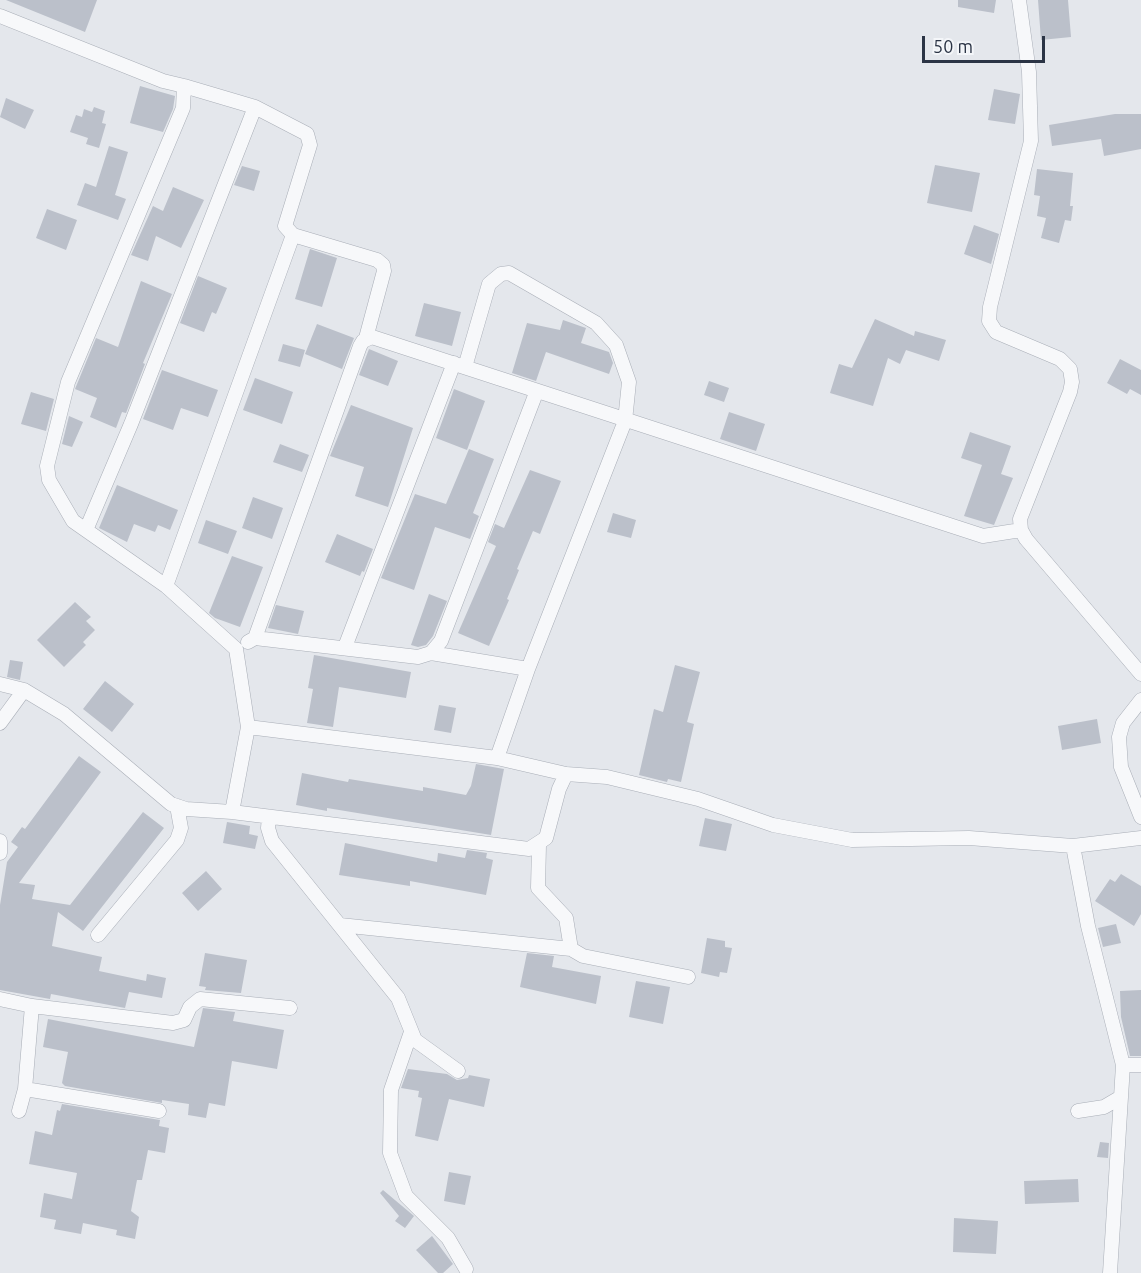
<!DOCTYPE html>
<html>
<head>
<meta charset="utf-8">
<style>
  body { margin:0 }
  #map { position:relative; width:1141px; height:1273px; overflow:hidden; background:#e4e7ec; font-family:Ubuntu,sans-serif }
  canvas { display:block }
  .scale { position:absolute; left:922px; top:36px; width:123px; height:27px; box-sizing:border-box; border:3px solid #2b3445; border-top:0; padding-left:8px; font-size:18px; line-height:21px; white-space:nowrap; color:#2b3445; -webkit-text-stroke:4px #f4f6f9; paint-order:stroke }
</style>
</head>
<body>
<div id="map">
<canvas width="1141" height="1273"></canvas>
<div class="scale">50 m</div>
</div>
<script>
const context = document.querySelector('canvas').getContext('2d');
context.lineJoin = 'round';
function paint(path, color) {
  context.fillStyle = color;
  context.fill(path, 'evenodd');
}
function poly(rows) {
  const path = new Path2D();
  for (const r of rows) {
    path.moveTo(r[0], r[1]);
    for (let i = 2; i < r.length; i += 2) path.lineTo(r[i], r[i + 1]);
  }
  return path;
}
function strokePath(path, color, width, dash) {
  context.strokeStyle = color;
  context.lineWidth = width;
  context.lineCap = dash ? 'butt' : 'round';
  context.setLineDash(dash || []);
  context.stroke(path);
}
paint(poly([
  [6,0,97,0,85,32],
  [958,0,996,0,994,13,958,7],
  [1038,0,1068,0,1071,37,1041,40],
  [140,86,175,96,173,109,163,132,130,123],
  [994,89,1020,94,1015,124,988,120],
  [6,98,34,110,25,129,0,117],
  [94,107,105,111,102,123,106,124,99,148,86,144,88,138,70,132,76,115,82,117,84,109,92,112],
  [1115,114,1141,114,1141,149,1104,156,1101,139,1052,146,1049,125],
  [109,146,128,152,115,195,126,199,118,220,77,205,85,183,96,187],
  [935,165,980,173,972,212,927,203],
  [242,166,260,171,254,191,234,185],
  [1037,169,1073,173,1070,206,1073,206,1071,221,1065,220,1059,243,1041,238,1046,218,1037,216,1040,196,1034,195],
  [173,187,204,200,181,248,156,236,148,261,131,255,153,206,163,211],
  [47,209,77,220,66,250,36,238],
  [974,225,999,234,991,264,964,254],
  [310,249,337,258,322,307,295,299],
  [198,276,227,288,216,314,212,312,204,332,180,323],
  [141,281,172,294,143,363,145,364,126,413,122,412,116,428,90,417,97,398,75,389,96,338,118,347],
  [424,303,461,312,452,346,415,336],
  [875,319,914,336,915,331,946,340,939,361,906,350,900,364,888,358,873,406,830,393,839,364,852,368],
  [563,320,586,328,581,343,609,352,613,363,609,374,546,352,536,381,512,373,527,323,560,330],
  [317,324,354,338,342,369,305,354],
  [283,344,305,350,300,367,278,361],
  [369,349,398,361,388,386,359,375],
  [1120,359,1141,370,1141,395,1130,389,1127,394,1107,383],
  [162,370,218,390,208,417,181,408,173,430,143,419],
  [255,378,293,392,282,424,243,410],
  [709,381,729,388,724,402,704,395],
  [454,389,485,401,467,450,436,438],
  [31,392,54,399,46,431,21,424],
  [351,405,413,428,388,507,355,496,364,467,330,456],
  [729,412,765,424,756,451,720,439],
  [69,416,83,422,72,447,62,444],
  [970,432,1011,446,1001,474,1013,478,994,525,964,516,982,465,961,458],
  [280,444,309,455,302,472,273,462],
  [469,449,494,459,473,513,479,516,470,539,435,527,414,590,381,578,415,494,446,504],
  [530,470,561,481,540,534,533,531,517,569,519,570,507,599,509,600,489,646,458,633,496,546,488,542,495,524,504,528],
  [117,485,178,510,170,530,158,525,155,532,134,524,127,542,99,528],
  [253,497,283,508,272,539,242,528],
  [613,513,636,520,631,538,607,532],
  [206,520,237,531,228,554,198,543],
  [337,534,373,549,364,572,362,571,360,576,325,562],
  [232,556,263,567,240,627,215,618,209,613],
  [429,594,447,601,433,636,426,645,418,647,411,645],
  [75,602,91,617,86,621,95,630,83,642,86,645,64,667,37,640],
  [276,605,304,611,298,634,268,628],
  [314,655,411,672,406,698,339,687,333,727,307,723,313,689,308,688],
  [10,660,23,662,20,680,7,677],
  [675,665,700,672,687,722,694,724,681,782,668,779,667,782,639,775,654,709,663,712],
  [105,681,134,704,112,732,83,709],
  [439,705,456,708,451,733,434,730],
  [1097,719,1101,743,1062,750,1058,726],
  [79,756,101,772,19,883,35,885,32,899,70,905,143,812,164,828,83,931,58,912,52,946,102,957,99,971,146,981,147,974,166,978,162,998,129,992,125,1008,51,994,50,999,0,990,0,905,7,862,18,847,11,842,22,827,25,829],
  [476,764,504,769,491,835,327,808,327,811,296,805,302,773,348,782,349,779,423,791,423,787,466,795,471,786],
  [705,818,732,824,726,851,699,846],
  [227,822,250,826,249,834,258,836,255,849,223,843],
  [345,843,437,862,438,853,465,858,467,850,487,853,486,858,493,860,486,895,410,881,410,886,339,875],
  [206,871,222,889,198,911,182,893],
  [1121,874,1141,886,1141,914,1134,926,1095,901,1110,879,1115,882],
  [1116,924,1121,943,1103,947,1098,928],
  [707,938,725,941,725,947,732,948,727,973,720,972,719,977,701,973],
  [205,953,247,960,241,993,205,990,206,987,199,986],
  [527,953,554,956,552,967,601,976,596,1004,520,987],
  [636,981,670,987,663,1024,629,1017],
  [1141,990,1141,1056,1130,1056,1121,1017,1120,991],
  [203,1008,235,1012,233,1021,284,1030,277,1069,232,1061,225,1106,209,1103,206,1118,188,1115,189,1104,162,1100,162,1103,65,1086,62,1083,68,1052,43,1047,48,1019,194,1047],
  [408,1069,447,1074,457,1080,468,1078,469,1075,490,1079,484,1107,449,1099,438,1141,415,1136,422,1098,418,1097,419,1091,401,1088],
  [62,1104,160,1120,159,1126,169,1128,165,1153,148,1150,142,1180,137,1180,131,1211,139,1217,135,1239,116,1235,117,1230,83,1223,81,1234,54,1229,56,1220,40,1217,44,1193,72,1199,77,1173,29,1164,35,1131,52,1135,57,1110,60,1111],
  [1100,1142,1109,1143,1108,1158,1097,1157],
  [449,1172,471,1176,465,1205,444,1201],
  [1078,1179,1079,1202,1025,1204,1024,1181],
  [383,1190,414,1216,405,1228,395,1221,399,1216,380,1193],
  [954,1218,998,1221,996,1254,953,1252],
  [432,1236,453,1264,443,1273,438,1273,416,1250]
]), '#bbc0ca');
const street = poly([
  [1019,0,1029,72,1031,141,990,307,989,321,996,332,1060,359,1070,369,1072,382,1070,392,1020,519,1021,530,1026,539,1141,674],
  [0,16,163,81,184,86,183,108,68,382,47,466,49,480,73,521,166,586,236,649,248,727,232,812],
  [184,86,255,107,307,134,310,145,285,226,293,235,377,260,383,265,384,271,366,338],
  [465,367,489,284,501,274,509,273,596,323,616,345,629,382,625,421,528,669,497,758],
  [86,530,131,424,255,107],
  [166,586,293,235],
  [255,638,360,346,363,341,372,337,983,536,1021,530],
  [248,642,255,638,418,657,431,653,441,641,536,393],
  [345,647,454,363],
  [431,653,528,669],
  [0,684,24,690,64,714,171,804,186,809,232,812,529,849,546,838,559,789,566,774,607,777,698,799,773,825,852,840,969,838,1073,846,1141,838],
  [1141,700,1123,723,1119,737,1121,767,1141,817],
  [0,723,24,690],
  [248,727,497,758,566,774],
  [269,817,268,828,272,841,398,998,415,1040,458,1071],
  [0,841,0,853],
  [539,845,538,888,566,918,571,949,583,956,688,977],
  [1073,846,1088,926,1123,1065,1121,1097,1104,1107,1078,1111],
  [340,925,571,949],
  [98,935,177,840,181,828,177,806],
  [0,999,32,1006,173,1023,184,1020,190,1007,200,999,290,1008],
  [411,1032,391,1090,390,1153,406,1196,448,1238,466,1269],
  [1123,1065,1141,1065],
  [25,1089,159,1111],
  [19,1111,25,1089,32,1006],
  [1110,1273,1121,1097]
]);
strokePath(street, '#a9aeb7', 15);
strokePath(street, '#f7f8fa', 14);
</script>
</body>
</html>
